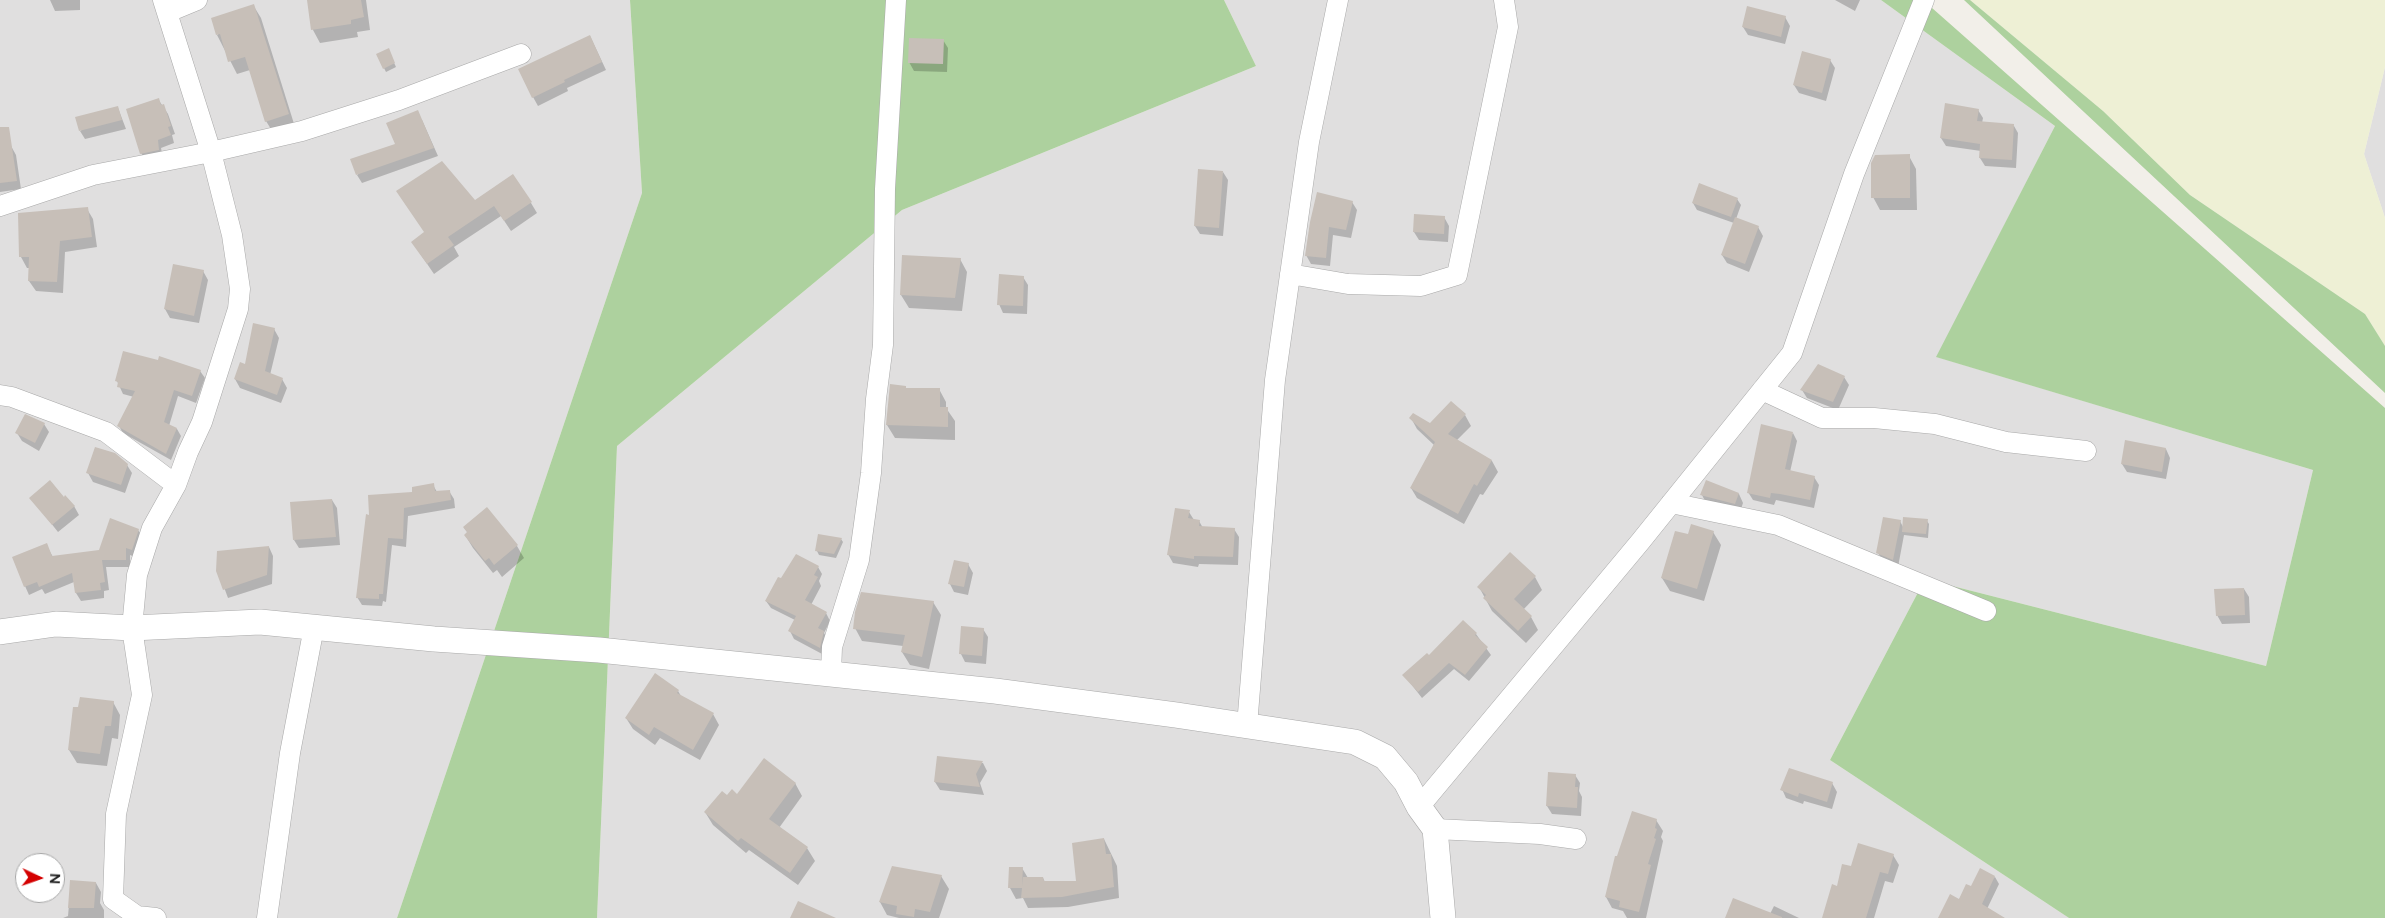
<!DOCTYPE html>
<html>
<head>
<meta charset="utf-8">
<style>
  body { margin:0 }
  #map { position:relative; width:2385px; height:918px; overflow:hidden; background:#f2efe9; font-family:Figtree,sans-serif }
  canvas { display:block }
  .north { position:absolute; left:15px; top:853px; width:50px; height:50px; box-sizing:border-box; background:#fff; border:1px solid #a7a7a7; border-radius:50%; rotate:93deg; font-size:14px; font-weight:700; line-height:20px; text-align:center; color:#222 }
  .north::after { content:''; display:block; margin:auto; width:18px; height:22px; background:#d40000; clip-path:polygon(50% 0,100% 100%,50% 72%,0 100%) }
</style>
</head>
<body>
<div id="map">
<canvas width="2385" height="918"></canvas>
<div class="north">N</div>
</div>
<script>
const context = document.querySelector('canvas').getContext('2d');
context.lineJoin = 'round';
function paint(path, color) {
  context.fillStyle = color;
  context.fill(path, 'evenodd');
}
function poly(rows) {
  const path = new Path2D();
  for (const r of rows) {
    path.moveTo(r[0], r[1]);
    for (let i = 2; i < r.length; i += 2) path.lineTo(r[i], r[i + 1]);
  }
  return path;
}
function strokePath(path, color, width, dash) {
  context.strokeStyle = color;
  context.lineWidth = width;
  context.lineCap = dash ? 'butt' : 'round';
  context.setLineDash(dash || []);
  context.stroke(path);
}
paint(poly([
  [0,0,630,0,642,193,397,918,0,918],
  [25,863,55,863,55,893,25,893],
  [1224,0,1881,0,2055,126,1937,357,2313,470,2266,666,1925,579,1830,760,2069,918,597,918,617,446,902,210,1256,66],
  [2385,67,2385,218,2364,154]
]), '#e0dfdf');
paint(poly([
  [1970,0,2385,0,2385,67,2364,154,2385,218,2385,346,2365,314,2190,195,2103,111]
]), '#eef0d5');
paint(poly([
  [630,0,1224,0,1256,66,902,210,617,446,597,918,397,918,642,193],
  [1881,0,1923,0,2385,408,2385,918,2069,918,1830,760,1925,579,2266,666,2313,470,1936,357,2055,126],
  [1964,0,1970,0,2103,111,2190,195,2365,314,2385,346,2385,393]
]), '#add19e');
paint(poly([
  [50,0,80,0,80,10,55,11],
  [308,0,366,0,370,30,357,32,358,37,320,43,313,30],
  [1835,0,1860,0,1855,11],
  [253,5,261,18,295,127,274,134,266,121,250,70,237,74,217,35],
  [1785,17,1790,26,1785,44,1748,35,1743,27],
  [590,36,606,70,567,88,568,91,538,106,533,97],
  [943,40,948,48,947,72,914,71,909,62],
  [390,54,396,67,386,72,384,68],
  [1830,60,1835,68,1826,101,1799,93,1794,85],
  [158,99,168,114,175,134,172,135,174,143,161,148,163,158,146,161,141,153],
  [118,108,126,129,85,139,80,131],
  [1978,110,1983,118,1982,123,2014,126,2018,133,2016,168,1985,166,1980,158,1981,151,1946,146,1941,138],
  [422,120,438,156,362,183,357,175,397,145],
  [11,146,16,155,21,189,0,192,0,148],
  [1909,156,1916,169,1917,210,1880,210,1873,197],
  [1223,172,1228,180,1223,236,1200,234,1195,226],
  [1737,199,1741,205,1736,219,1758,227,1763,236,1749,272,1727,263,1722,255,1734,223,1697,210,1693,203],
  [475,202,531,203,537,213,511,231,501,216,454,247,459,256,434,274,419,252],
  [1352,202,1357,210,1351,238,1333,235,1330,266,1311,264,1306,255,1311,222],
  [87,209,93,219,97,247,65,252,63,293,36,291,29,281,30,268,27,268,21,257],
  [1444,217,1449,226,1448,242,1419,240,1414,232],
  [960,259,967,272,962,311,909,308,901,295],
  [203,271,208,280,199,323,170,318,165,309],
  [1023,277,1028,285,1027,314,1003,313,999,304],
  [274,329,279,338,270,375,282,379,287,388,281,403,240,388,235,379],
  [200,371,205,378,196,403,178,396,169,426,177,429,181,436,171,460,123,433,119,426,134,397,123,394,117,381],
  [1844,377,1849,385,1838,410,1807,398,1802,390],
  [891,386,906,389,939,389,946,402,946,408,955,421,955,440,895,438,887,425],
  [1465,415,1471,426,1457,440,1492,461,1498,472,1483,495,1480,494,1464,524,1417,498,1411,488,1434,445,1417,429,1411,418,1431,425],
  [44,424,49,432,39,451,22,441,17,433],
  [1793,433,1797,441,1790,472,1814,477,1819,485,1814,508,1776,500,1774,505,1753,500,1748,492],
  [2166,449,2170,458,2166,479,2127,472,2122,464],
  [127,465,132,473,125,493,93,482,88,473],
  [433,485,437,492,449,491,454,499,455,508,408,516,406,547,392,545,386,602,383,601,382,606,362,605,357,597,370,516],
  [1739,494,1743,503,1740,512,1706,503,1702,495],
  [31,498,63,498,74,506,79,515,58,532],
  [332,500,337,508,340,545,299,548,294,540],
  [1189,512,1194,520,1199,521,1203,528,1234,529,1239,537,1238,565,1199,564,1198,567,1173,563,1168,554],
  [1900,521,1903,527,1927,521,1929,524,1928,538,1904,535,1898,567,1883,561,1878,553],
  [464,528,517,546,524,558,502,577,497,570,493,573,473,548,465,535,468,533],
  [138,530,143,538,137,558,130,555,130,567,106,567,109,590,104,591,104,598,81,601,76,593,74,582,45,594,42,589,29,595,25,586,46,545,53,557,100,551],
  [1713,532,1721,545,1704,601,1670,591,1662,578,1689,536],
  [841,539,843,542,836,558,819,555,817,551],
  [269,547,273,556,272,584,228,598,218,571],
  [968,564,973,573,968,595,954,592,950,584],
  [818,567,822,574,819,581,821,586,811,605,826,613,830,621,824,633,828,640,824,655,794,639,790,631,795,620,771,608,766,601,781,580],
  [1535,577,1542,590,1523,610,1531,617,1538,630,1526,643,1492,611,1479,587],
  [2244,589,2249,597,2250,623,2222,624,2217,615],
  [933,602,941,615,929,669,910,665,902,652,903,646,862,641,855,628],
  [1463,622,1476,634,1491,655,1469,681,1454,669,1422,698,1404,675,1429,657],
  [983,629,988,637,986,664,965,662,961,654],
  [678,691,681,696,713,714,719,725,700,760,660,738,655,745,633,729,626,718],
  [113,702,120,715,118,739,112,738,107,766,77,763,69,750],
  [938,758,983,763,987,771,980,783,984,795,940,790,935,782],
  [1575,775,1580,783,1579,791,1582,797,1581,816,1552,814,1547,806],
  [795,783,802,796,779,828,807,848,815,861,798,885,749,850,746,853,713,825,705,812,737,796],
  [1832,783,1837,792,1832,809,1804,801,1803,804,1786,798,1782,789],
  [1656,820,1663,831,1661,837,1663,841,1646,918,1627,918,1623,911,1612,908,1606,897,1618,858],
  [1104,839,1117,866,1119,898,1068,907,1028,908,1023,898,1016,899,1010,888,1022,868,1028,878,1043,878,1045,882,1078,882],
  [1893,855,1899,865,1893,883,1885,881,1874,918,1823,918,1838,887,1852,868],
  [941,876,949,889,939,918,899,918,887,915,880,902],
  [1995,877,1999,884,1987,909,2002,918,1939,918,1971,888],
  [71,882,96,883,101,892,100,903,104,910,104,918,63,918,68,916],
  [1774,906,1799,918,1726,918,1770,914]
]), '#0003');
paint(poly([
  [307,0,361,0,364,17,351,20,351,24,311,30],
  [254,4,289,114,265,122,245,57,228,62,220,34,216,35,211,18],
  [1747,6,1786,16,1781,37,1742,27],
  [590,35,602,62,564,80,565,82,532,98,518,69],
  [909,38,944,39,943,64,908,63],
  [389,48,395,63,383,69,376,54],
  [1802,51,1831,59,1822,93,1793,85],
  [159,98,161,105,164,104,171,126,168,127,171,135,158,140,159,150,140,154,126,109],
  [1945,103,1979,109,1977,121,2014,124,2012,160,1979,158,1980,144,1940,138],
  [118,106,122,120,79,131,75,117],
  [418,110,434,148,356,175,350,159,395,144,386,123],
  [0,127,9,127,17,181,0,183],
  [1910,154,1910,198,1871,198,1871,163,1875,155],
  [442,161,475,200,513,174,532,202,504,221,494,206,448,237,454,245,427,264,411,242,424,232,396,191],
  [1198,169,1223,171,1219,228,1194,226],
  [1699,183,1738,198,1731,217,1692,203],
  [1317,192,1353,201,1346,230,1329,227,1326,258,1305,256,1310,222],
  [88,207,92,237,60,241,57,282,28,281,29,257,19,257,18,213],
  [1414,214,1445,216,1444,234,1413,232],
  [1735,217,1759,226,1745,264,1721,255],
  [902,255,961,258,955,298,900,295],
  [173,264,204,270,194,316,164,309],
  [999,274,1024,276,1023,306,997,305],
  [253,323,275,328,265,371,283,378,277,395,234,379,240,362,245,364],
  [123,351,158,360,159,356,201,370,192,396,174,390,164,422,177,428,166,454,117,426,135,391,117,387,118,382,115,381],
  [1818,364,1845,376,1833,402,1800,390],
  [890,384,906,386,906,388,940,388,940,407,948,407,948,427,886,425],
  [1451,401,1466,414,1448,434,1492,460,1477,486,1474,484,1458,514,1410,488,1435,442,1409,418,1413,413,1430,423],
  [25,414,45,423,35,443,15,433],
  [1761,424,1793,432,1785,469,1815,476,1810,500,1780,494,1771,493,1770,498,1747,493],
  [2125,440,2166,448,2162,472,2121,464],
  [95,447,115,453,128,464,121,485,86,473],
  [50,480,64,497,65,495,75,506,52,525,29,498],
  [1706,480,1739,493,1735,504,1700,495],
  [434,483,435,491,450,490,451,500,404,508,403,539,388,538,383,594,379,594,379,599,356,598,366,514,369,515,368,495,412,492,412,487],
  [332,499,336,537,293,540,290,502],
  [487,507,518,545,494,565,489,558,485,561,464,535,467,532,463,527],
  [1175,508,1190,510,1188,518,1200,520,1199,526,1235,528,1233,557,1194,556,1194,559,1167,555],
  [1883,517,1901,520,1893,560,1876,553],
  [1903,517,1928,519,1926,534,1902,532],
  [110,518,139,529,132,550,126,548,126,560,102,560,105,582,100,583,101,590,75,593,72,573,39,587,37,582,24,587,12,557,47,543,52,556,99,550],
  [1691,524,1714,531,1697,589,1661,578,1675,531,1688,534],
  [818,534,842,538,834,554,815,551],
  [269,546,267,575,223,590,216,571,217,551],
  [1510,552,1536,576,1514,599,1532,616,1518,631,1483,598,1486,595,1477,587],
  [796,554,819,566,814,575,818,577,805,600,827,612,818,628,824,631,820,648,788,631,796,616,765,601,778,577,781,578],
  [954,560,969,563,964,587,948,584],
  [2244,588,2245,615,2216,616,2214,589],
  [861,592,934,601,922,657,901,652,905,635,853,629,855,612],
  [1463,620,1477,633,1475,635,1488,647,1465,675,1449,663,1418,692,1402,675,1427,653,1429,655],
  [961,626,984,628,982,656,959,654],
  [655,673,679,690,677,693,714,713,693,750,654,727,649,735,625,718],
  [80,697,114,701,111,726,105,726,100,754,68,750,73,707,78,707],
  [937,756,983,761,976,774,980,787,934,782],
  [764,758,796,783,769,819,808,847,790,873,741,838,738,841,704,812,722,791,727,795,732,789,737,794],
  [1789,768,1833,782,1827,802,1799,793,1798,797,1780,790],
  [1548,772,1576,774,1575,787,1578,787,1577,808,1546,806],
  [1632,811,1657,819,1655,828,1657,829,1654,838,1656,839,1648,864,1651,865,1639,912,1619,907,1620,901,1605,897,1615,856,1617,856],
  [1104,838,1106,854,1111,854,1114,887,1062,897,1021,898,1022,888,1008,888,1009,867,1023,867,1022,886,1023,877,1043,877,1044,881,1076,881,1072,843],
  [1858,843,1894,854,1888,874,1880,872,1866,918,1822,918,1832,884,1837,886,1842,864,1851,866],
  [892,866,942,875,930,912,915,909,914,917,896,914,897,906,879,902],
  [1980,868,1995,876,1982,904,2005,918,1938,918,1950,894,1959,899,1966,884,1971,886],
  [70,880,96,882,94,908,68,908],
  [1733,898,1782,917,1782,918,1725,918],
  [798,901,836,918,790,918]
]), '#c7bfb8');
const minor = poly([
  [168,12,197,0],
  [0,206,93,175,211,152,302,131,399,100,521,54],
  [1290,274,1348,284,1421,286,1457,275,1508,27,1504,0],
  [1762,390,1822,418,1874,418,1935,424,2006,442,2086,451],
  [0,395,12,397,106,432,176,485],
  [1671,503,1778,525,1986,611],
  [831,673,832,647,859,560,871,473,876,399,883,345,885,189,896,0],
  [1247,726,1275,380,1309,142,1338,0],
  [1419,807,1640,542,1792,353,1854,174,1924,0],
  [1435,829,1540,834,1576,839],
  [156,918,137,916,113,899,116,814,142,695,132,628,137,575,152,528,176,485,188,452,202,422,238,309,240,289,232,235,211,152,163,0],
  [267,918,290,753,314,627]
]);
const tertiary = poly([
  [0,632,56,624,132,628,260,622,434,639,599,650,995,691,1176,715,1355,742,1385,757,1406,782,1419,807,1435,829,1443,918]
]);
strokePath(minor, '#a9a9a9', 21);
strokePath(tertiary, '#a9a9a9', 26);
strokePath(minor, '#fff', 20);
strokePath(tertiary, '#fff', 25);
</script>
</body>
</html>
